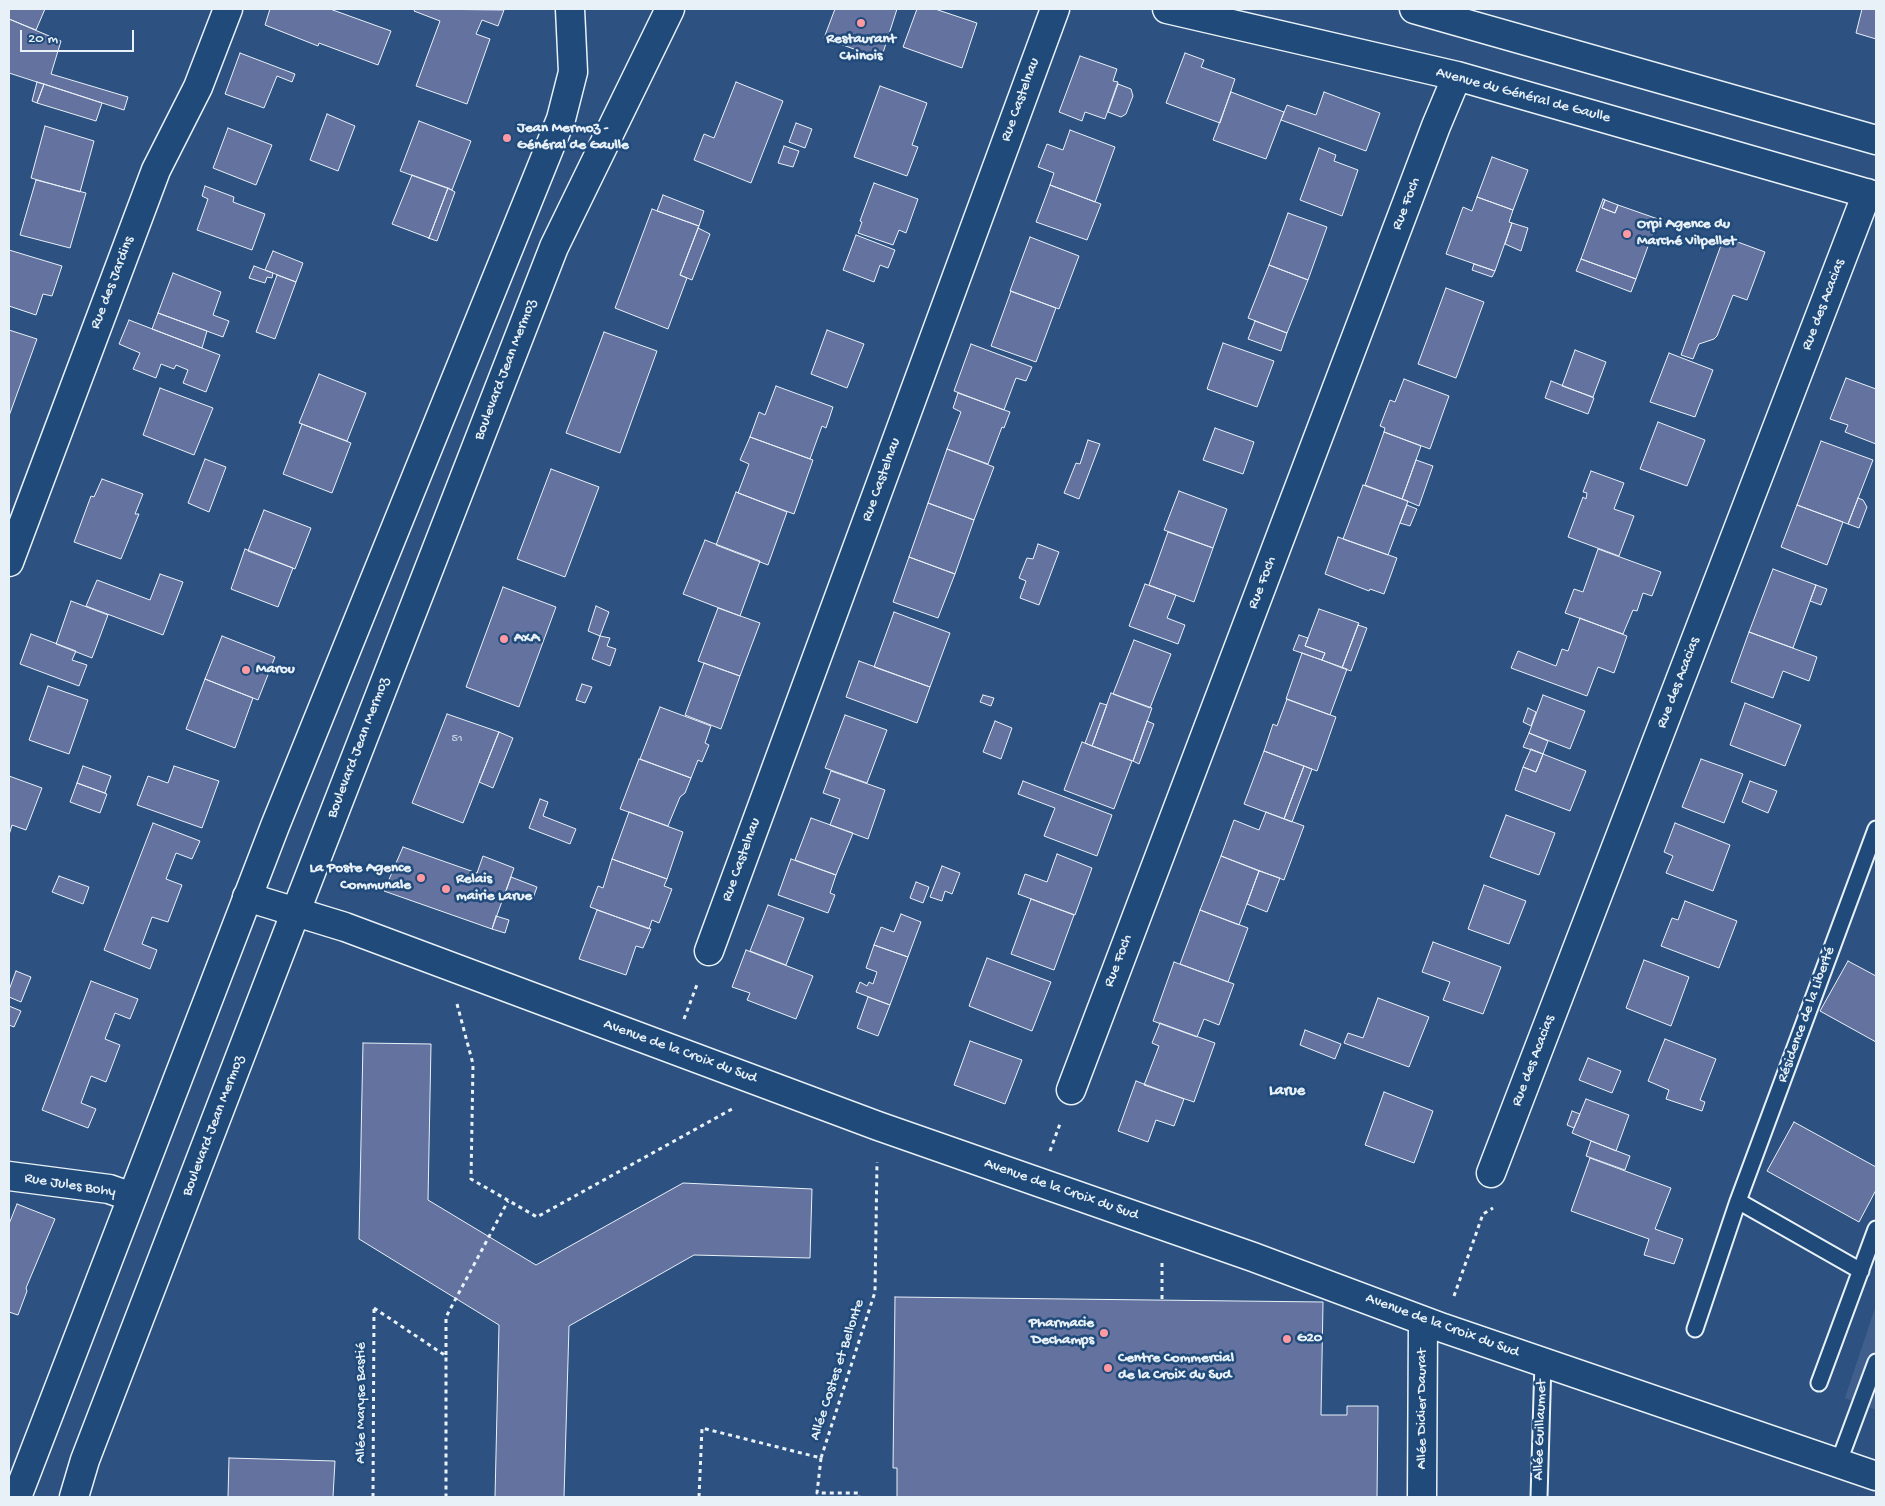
<!DOCTYPE html>
<html>
<head>
<meta charset="utf-8">
<style>
  body { margin:0 }
  #map { position:relative; width:1885px; height:1506px; overflow:hidden; background:#2d5282; font-family:"Gochi Hand",sans-serif }
  canvas { display:block }
  .frame { position:absolute; inset:0; border:10px solid #e8f1f8; pointer-events:none }
  .scale { position:absolute; left:20px; top:30px; width:114px; height:22px; box-sizing:border-box; border:2px solid #e8f1f8; border-top:0; padding-left:6px; font-size:15px; line-height:18px; white-space:nowrap; color:#e8f1f8; -webkit-text-stroke:4px #1f4a7a; paint-order:stroke }
</style>
</head>
<body>
<div id="map">
<canvas width="1885" height="1506"></canvas>
<div class="frame"></div>
<div class="scale">20 m</div>
</div>
<script>
const context = document.querySelector('canvas').getContext('2d');
context.lineJoin = 'round';
function paint(path, color) {
  context.fillStyle = color;
  context.fill(path, 'evenodd');
}
function poly(rows) {
  const path = new Path2D();
  for (const r of rows) {
    path.moveTo(r[0], r[1]);
    for (let i = 2; i < r.length; i += 2) path.lineTo(r[i], r[i + 1]);
  }
  return path;
}
function strokePath(path, color, width, dash) {
  context.strokeStyle = color;
  context.lineWidth = width;
  context.lineCap = dash ? 'butt' : 'round';
  context.setLineDash(dash || []);
  context.stroke(path);
}
function drawText(font, color, halo, rows, align = 'center') {
  context.font = font + ' "Gochi Hand",sans-serif';
  context.lineWidth = 5;
  context.setLineDash([]);
  context.textBaseline = 'middle';
  context.strokeStyle = halo;
  context.fillStyle = color;
  for (const [text, x, y, turn = 0] of rows) {
    context.save();
    context.translate(x, y);
    context.rotate((+turn || 0) * Math.PI / 180);
    context.textAlign = isNaN(turn) ? turn : align;
    if (halo) context.strokeText(text, 0, 0);
    context.fillText(text, 0, 0);
    context.restore();
  }
}
paint(poly([
  [1876,1305,1876,1410,1845,1398]
]), '#415f8d');
const building = poly([
  [9,9,45,9,36,30,9,19,9,9],
  [270,9,330,9,391,31,378,65,319,43,318,46,265,25,270,9],
  [415,9,504,10,498,26,482,20,476,34,490,39,467,104,416,86,440,21,414,11,415,9],
  [835,9,897,9,881,59,824,38,835,9],
  [917,9,935,9,977,23,962,68,903,47,917,9],
  [1862,9,1876,9,1876,39,1856,33,1862,9],
  [9,19,61,41,51,74,128,97,124,110,9,73,9,19],
  [240,53,295,74,292,82,277,76,264,108,225,94,240,53],
  [1185,53,1204,60,1201,67,1235,79,1220,123,1166,103,1185,53],
  [1080,56,1117,69,1113,81,1118,82,1105,119,1085,112,1082,121,1059,112,1080,56],
  [37,82,44,84,37,103,32,101,37,82],
  [736,82,783,101,751,183,694,160,704,134,714,138,736,82],
  [44,84,102,103,96,121,37,103,44,84],
  [1118,84,1131,89,1133,96,1126,114,1121,117,1108,112,1118,84],
  [880,86,927,103,912,145,918,147,907,176,854,157,880,86],
  [1231,92,1284,112,1266,159,1213,140,1231,92],
  [1324,92,1380,113,1366,151,1281,120,1287,105,1316,115,1324,92],
  [327,114,355,126,338,171,310,160,327,114],
  [419,121,471,141,452,190,400,171,419,121],
  [796,123,812,129,805,148,789,142,796,123],
  [45,126,94,141,80,192,31,178,45,126],
  [228,128,272,145,256,185,213,168,228,128],
  [1070,130,1115,147,1095,202,1050,185,1054,173,1038,167,1047,144,1063,150,1070,130],
  [784,146,799,151,793,167,778,163,784,146],
  [1319,148,1336,155,1334,161,1358,170,1342,216,1300,200,1319,148],
  [1492,157,1528,170,1513,210,1477,197,1492,157],
  [412,175,448,188,429,238,392,224,412,175],
  [36,180,86,193,70,248,20,235,36,180],
  [874,183,918,199,906,233,899,230,893,245,858,233,862,222,860,221,874,183],
  [1050,185,1101,204,1087,240,1036,222,1050,185],
  [205,186,234,197,233,202,265,214,252,250,197,230,208,199,202,196,205,186],
  [448,188,455,192,437,241,428,238,428,237,429,238,448,188],
  [663,195,704,211,699,226,657,211,663,195],
  [1477,197,1513,210,1509,222,1512,223,1495,271,1446,254,1463,207,1472,211,1477,197],
  [1603,199,1605,200,1602,208,1615,213,1618,205,1658,219,1636,279,1581,259,1603,199],
  [1605,200,1618,205,1615,213,1602,208,1605,200],
  [652,209,699,226,680,275,687,278,668,329,615,308,652,209],
  [1288,213,1327,227,1308,280,1269,265,1288,213],
  [1512,223,1528,228,1521,251,1505,244,1512,223],
  [698,228,710,234,692,280,680,275,698,228],
  [856,235,895,250,888,268,880,265,874,282,843,270,856,235],
  [1030,237,1079,256,1059,309,1010,291,1030,237],
  [1724,237,1765,252,1747,300,1733,295,1717,336,1714,339,1699,344,1693,359,1681,355,1724,237],
  [9,250,62,266,52,296,43,294,36,315,9,306,9,250],
  [273,251,303,263,296,282,265,270,273,251],
  [1581,259,1636,279,1631,292,1576,271,1581,259],
  [1474,264,1495,271,1492,277,1472,270,1474,264],
  [1269,265,1308,280,1287,333,1248,318,1269,265],
  [254,266,273,273,272,278,267,277,265,283,249,278,254,266],
  [173,273,221,292,213,315,229,321,223,337,158,313,173,273],
  [277,275,296,282,275,339,256,332,277,275],
  [1446,288,1484,302,1456,378,1418,364,1446,288],
  [1011,291,1056,308,1036,362,991,346,1011,291],
  [158,313,207,331,202,348,152,329,158,313],
  [129,320,220,355,206,392,183,383,188,370,176,365,174,369,161,364,156,378,133,369,140,353,119,344,129,320],
  [1255,321,1287,333,1281,351,1248,339,1255,321],
  [9,330,37,339,9,416,9,330],
  [827,330,864,344,847,388,811,374,827,330],
  [604,332,657,351,620,453,566,433,604,332],
  [1223,343,1274,361,1257,407,1207,389,1223,343],
  [971,344,1032,367,1026,381,1016,378,1004,410,954,391,971,344],
  [1575,350,1606,362,1593,397,1562,386,1575,350],
  [1669,353,1713,370,1695,417,1650,402,1669,353],
  [319,374,366,393,347,441,299,423,319,374],
  [1846,378,1876,389,1876,444,1845,432,1848,425,1830,419,1846,378],
  [1404,379,1449,396,1430,449,1384,432,1385,428,1380,426,1390,400,1395,402,1404,379],
  [1551,381,1594,398,1588,414,1545,398,1551,381],
  [776,386,833,407,826,428,822,426,810,459,750,437,759,412,765,415,776,386],
  [160,388,213,408,194,455,143,435,160,388],
  [958,393,1010,412,1004,428,1002,427,988,464,947,449,961,412,953,408,958,393],
  [1658,422,1705,440,1687,486,1640,469,1658,422],
  [302,424,351,443,332,493,283,474,302,424],
  [1215,428,1254,442,1243,474,1203,460,1215,428],
  [1384,432,1421,446,1402,499,1365,485,1384,432],
  [750,437,813,460,794,514,738,493,749,464,740,460,750,437],
  [1088,440,1100,444,1079,499,1064,493,1076,463,1080,464,1088,440],
  [1821,441,1873,460,1848,524,1797,505,1821,441],
  [947,449,994,467,974,520,928,503,947,449],
  [205,459,226,467,209,512,188,503,205,459],
  [1416,460,1433,466,1419,506,1402,499,1416,460],
  [551,469,599,487,565,577,517,559,551,469],
  [1591,471,1624,483,1614,509,1634,516,1619,556,1568,537,1583,497,1586,499,1587,493,1583,492,1591,471],
  [102,479,143,494,135,514,139,514,121,559,74,542,91,496,94,497,102,479],
  [1363,485,1408,501,1388,555,1343,539,1363,485],
  [1179,491,1227,509,1213,548,1164,530,1179,491],
  [736,492,787,512,768,565,716,545,736,492],
  [1858,498,1863,500,1867,507,1859,528,1848,524,1858,498],
  [928,503,974,520,955,574,909,557,928,503],
  [1407,505,1417,509,1410,526,1400,523,1407,505],
  [1797,505,1843,522,1827,565,1781,547,1797,505],
  [264,510,311,528,295,569,248,551,264,510],
  [1168,532,1213,548,1194,602,1149,585,1168,532],
  [1338,537,1397,558,1384,594,1370,589,1369,591,1325,574,1338,537],
  [705,540,760,561,740,616,683,594,705,540],
  [1038,544,1059,552,1039,605,1020,598,1026,581,1019,578,1027,558,1033,559,1038,544],
  [245,549,293,568,278,607,231,589,245,549],
  [1598,549,1661,572,1652,596,1643,593,1637,611,1633,610,1623,634,1565,613,1574,589,1583,592,1598,549],
  [909,557,955,574,938,618,893,602,909,557],
  [1773,569,1816,585,1793,648,1749,632,1773,569],
  [160,574,183,582,163,635,86,606,97,580,150,600,160,574],
  [1145,584,1176,595,1167,618,1185,625,1178,644,1129,626,1145,584],
  [1816,585,1827,589,1821,605,1810,601,1816,585],
  [503,587,556,607,519,707,466,687,503,587],
  [71,601,108,615,92,658,56,644,71,601],
  [596,606,609,612,600,636,588,631,596,606],
  [718,608,760,623,740,676,698,661,718,608],
  [1319,609,1359,623,1342,668,1322,660,1325,653,1305,646,1319,609],
  [894,612,950,633,930,687,874,667,894,612],
  [1580,618,1627,636,1614,673,1598,667,1587,696,1511,668,1518,651,1556,666,1562,649,1568,651,1580,618],
  [1358,625,1367,628,1351,671,1342,668,1358,625],
  [1749,632,1817,657,1809,681,1783,671,1773,698,1731,682,1749,632],
  [31,634,76,651,72,660,87,665,79,686,20,664,31,634],
  [1299,635,1308,638,1305,646,1325,653,1322,660,1293,650,1299,635],
  [222,636,275,657,258,700,205,679,222,636],
  [600,636,610,638,607,646,616,649,610,666,592,659,600,636],
  [1134,640,1171,654,1150,708,1113,694,1134,640],
  [1302,653,1347,669,1330,715,1286,699,1302,653],
  [859,661,930,687,917,723,846,697,859,661],
  [704,663,740,676,721,729,685,715,704,663],
  [205,679,253,698,235,748,186,729,205,679],
  [582,684,592,687,585,703,576,700,582,684],
  [48,686,88,700,69,754,29,740,48,686],
  [1111,693,1152,708,1133,761,1092,746,1111,693],
  [983,695,994,698,991,706,980,702,983,695],
  [1543,695,1585,711,1570,749,1529,733,1543,695],
  [1287,699,1336,717,1317,771,1264,751,1273,724,1277,726,1287,699],
  [1100,703,1107,705,1092,746,1085,743,1100,703],
  [1745,703,1801,725,1785,766,1730,745,1745,703],
  [660,707,711,726,705,743,709,745,702,762,698,760,691,778,640,759,660,707],
  [1528,708,1536,712,1531,726,1523,722,1528,708],
  [447,714,499,732,463,823,412,803,447,714],
  [845,715,887,730,867,783,825,768,845,715],
  [995,721,1012,728,1001,759,983,752,995,721],
  [1147,721,1154,724,1139,764,1133,761,1147,721],
  [499,732,513,738,493,788,479,782,499,732],
  [1529,733,1548,741,1543,754,1523,747,1529,733],
  [1082,742,1132,761,1114,809,1064,790,1082,742],
  [1531,749,1543,754,1536,772,1523,767,1531,749],
  [1264,751,1304,766,1284,819,1244,804,1264,751],
  [1543,754,1586,771,1570,811,1515,790,1523,767,1536,772,1543,754],
  [639,759,691,778,685,793,680,797,668,826,620,809,639,759],
  [1701,759,1743,774,1724,823,1682,807,1701,759],
  [83,766,111,776,105,793,77,783,83,766],
  [174,766,219,781,202,828,137,805,148,776,168,783,174,766],
  [1304,766,1312,769,1292,822,1284,819,1304,766],
  [831,771,885,790,868,839,830,825,840,799,823,793,831,771],
  [9,776,42,788,26,830,12,825,9,835,9,776],
  [1023,781,1112,815,1097,856,1044,836,1055,808,1018,794,1023,781],
  [1750,781,1777,791,1768,813,1742,802,1750,781],
  [77,783,107,794,100,813,70,802,77,783],
  [540,799,548,802,543,816,576,829,570,844,529,828,540,799],
  [629,812,683,832,667,879,612,859,629,812],
  [1266,812,1304,826,1284,880,1221,856,1234,820,1259,830,1266,812],
  [1506,815,1555,833,1539,875,1490,857,1506,815],
  [811,818,853,833,836,875,795,860,811,818],
  [153,823,200,841,192,859,176,853,166,879,182,885,168,922,152,917,142,944,157,950,150,969,104,950,153,823],
  [1675,823,1730,845,1713,891,1666,873,1673,856,1664,852,1675,823],
  [403,847,477,873,483,856,514,868,492,929,384,891,403,847],
  [1057,854,1092,868,1075,915,1018,894,1025,874,1047,882,1057,854],
  [1221,856,1259,871,1239,925,1200,910,1221,856],
  [612,859,667,879,664,886,672,889,659,923,652,920,649,929,590,907,598,886,603,888,612,859],
  [791,859,836,875,830,893,835,895,828,913,778,895,791,859],
  [942,866,960,873,952,894,945,891,942,901,930,897,942,866],
  [1259,871,1280,878,1267,912,1247,904,1259,871],
  [59,876,89,887,83,904,52,892,59,876],
  [511,877,537,887,532,901,506,891,511,877],
  [916,882,929,887,923,903,910,898,916,882],
  [1484,885,1526,901,1509,944,1468,929,1484,885],
  [1031,899,1074,915,1054,970,1011,954,1031,899],
  [1685,901,1737,921,1719,968,1661,946,1672,918,1678,920,1685,901],
  [768,905,804,918,786,965,750,951,768,905],
  [597,910,651,929,643,948,636,946,626,975,579,959,597,910],
  [1200,910,1248,928,1228,982,1180,964,1200,910],
  [901,914,921,922,908,957,874,945,881,927,894,932,901,914],
  [496,916,509,920,505,933,492,929,496,916],
  [1433,942,1501,967,1483,1014,1443,1000,1450,982,1422,972,1433,942],
  [874,945,908,957,890,1005,856,992,860,982,867,986,869,982,873,984,877,972,866,968,874,945],
  [746,950,813,976,796,1019,747,1000,750,993,732,987,746,950],
  [987,958,1051,982,1032,1031,969,1006,987,958],
  [1644,960,1689,977,1671,1026,1626,1008,1644,960],
  [1848,961,1876,976,1876,1042,1820,1011,1848,961],
  [1174,962,1234,984,1219,1025,1204,1019,1197,1037,1153,1021,1174,962],
  [16,971,31,977,21,1002,9,997,9,990,16,971],
  [91,981,138,999,130,1019,115,1013,105,1039,120,1045,106,1082,91,1076,81,1103,96,1109,88,1128,42,1110,91,981],
  [868,997,890,1005,878,1036,857,1028,868,997],
  [1378,998,1429,1017,1409,1067,1344,1043,1348,1033,1363,1038,1378,998],
  [9,1006,21,1011,14,1027,9,1025,9,1006],
  [1160,1023,1215,1043,1194,1102,1144,1085,1159,1046,1152,1043,1160,1023],
  [1305,1030,1341,1044,1335,1059,1300,1045,1305,1030],
  [1665,1039,1716,1059,1700,1100,1705,1102,1702,1111,1666,1099,1669,1090,1648,1081,1665,1039],
  [970,1041,1022,1060,1005,1104,954,1085,970,1041],
  [363,1043,431,1044,428,1200,536,1265,683,1183,812,1189,810,1258,694,1255,569,1326,564,1497,495,1497,499,1325,359,1239,363,1043],
  [1588,1058,1621,1071,1612,1093,1579,1080,1588,1058],
  [1136,1081,1184,1099,1174,1126,1156,1120,1148,1142,1118,1131,1136,1081],
  [1384,1092,1433,1111,1414,1163,1365,1145,1384,1092],
  [1586,1099,1629,1115,1616,1151,1572,1133,1586,1099],
  [1572,1111,1580,1114,1574,1128,1567,1125,1572,1111],
  [1794,1122,1876,1167,1876,1190,1859,1222,1767,1171,1794,1122],
  [1591,1141,1630,1156,1625,1170,1586,1156,1591,1141],
  [1590,1158,1671,1188,1655,1229,1683,1239,1674,1264,1644,1255,1649,1239,1571,1211,1590,1158],
  [17,1204,55,1219,26,1288,27,1291,18,1315,9,1312,9,1224,17,1204],
  [895,1297,1323,1302,1321,1415,1347,1415,1347,1406,1378,1406,1377,1497,897,1497,897,1468,893,1468,895,1297],
  [229,1458,335,1461,333,1497,228,1497,229,1458]
]);
paint(building, '#6472a0');
strokePath(building, '#e8f1f8', 1);
const service = poly([
  [1738,1201,1861,1271],
  [1695,1329,1738,1201,1876,829],
  [1819,1383,1876,1229],
  [1838,1464,1876,1362],
  [1539,1497,1543,1362]
]);
const minor = poly([
  [1167,9,1457,76,1876,196],
  [9,562,156,170,198,87,228,9],
  [247,897,345,927,878,1126,1253,1257,1443,1328,1876,1476],
  [709,951,1055,9],
  [1071,1090,1436,126,1457,76],
  [1491,1173,1867,193],
  [9,1176,109,1189,132,1197],
  [1422,1497,1423,1321]
]);
const secondary = poly([
  [1414,9,1876,140],
  [17,1497,275,826,561,119,573,72,570,9],
  [74,1497,85,1460,296,911,554,247,670,9]
]);
strokePath(service, '#e8f1f8', 19);
strokePath(minor, '#e8f1f8', 31);
strokePath(secondary, '#e8f1f8', 31);
strokePath(poly([
  [457,1004,473,1064,471,1179,537,1217,732,1109],
  [684,1019,698,982],
  [1050,1151,1061,1121],
  [1162,1263,1162,1300],
  [1454,1296,1483,1214,1493,1208],
  [374,1308,446,1356,446,1497],
  [446,1355,446,1317,508,1201],
  [821,1458,817,1493,859,1493,859,1497],
  [373,1497,374,1308],
  [699,1497,702,1428,821,1458,875,1292,877,1162]
]), '#e8f1f8', 3, [4, 4]);
strokePath(service, '#1f4a7a', 15);
strokePath(minor, '#1f4a7a', 28);
strokePath(secondary, '#1f4a7a', 28);
for (const [x, y, r, color] of [
  [861,23,5,"#ff9aa2"],
  [507,138,5,"#ff9aa2"],
  [1627,234,5,"#ff9aa2"],
  [504,639,5,"#ff9aa2"],
  [246,670,5,"#ff9aa2"],
  [421,878,5,"#ff9aa2"],
  [446,889,5,"#ff9aa2"],
  [1104,1333,5,"#ff9aa2"],
  [1287,1339,5,"#ff9aa2"],
  [1108,1368,5,"#ff9aa2"]
]) {
  const dot = new Path2D();
  dot.arc(x, y, r, 0, 2 * Math.PI);
  context.fillStyle = color;
  context.fill(dot);
  strokePath(dot, '#1f4a7a', 2);
}
drawText('12px', '#c7d1e2', null, [
  ["51",457,739]
]);
drawText('bold 15px', '#e8f1f8', '#1f4a7a', [
  ["Restaurant",861,40,"center"],
  ["Chinois",861,57,"center"],
  ["Jean Mermoz -",517,129],
  ["Général de Gaulle",517,146],
  ["Orpi Agence du",1637,225],
  ["Marché Vilpellet",1637,242],
  ["AXA",514,639],
  ["Marou",256,670],
  ["La Poste Agence",411,869,"right"],
  ["Communale",411,886,"right"],
  ["Relais",456,880],
  ["mairie Larue",456,897],
  ["Pharmacie",1094,1324,"right"],
  ["Dechamps",1094,1341,"right"],
  ["G20",1297,1339],
  ["Centre Commercial",1118,1359],
  ["de la Croix du Sud",1118,1376]
], 'left');
drawText('15px', '#e8f1f8', '#1f4a7a', [
  ["Avenue du Général de Gaulle",1523,96,15],
  ["Rue Castelnau",1021,100,-70],
  ["Rue Foch",1407,204,-69],
  ["Rue des Jardins",113,283,-69],
  ["Rue des Acacias",1824,305,-69],
  ["Boulevard Jean Mermoz",506,370,-69],
  ["Rue Castelnau",882,480,-70],
  ["Rue Foch",1263,583,-69],
  ["Rue des Acacias",1679,683,-69],
  ["Boulevard Jean Mermoz",359,748,-69],
  ["Rue Castelnau",742,860,-70],
  ["Rue Foch",1119,961,-69],
  ["Résidence de la Liberté",1807,1015,-70],
  ["Avenue de la Croix du Sud",680,1052,20],
  ["Rue des Acacias",1534,1061,-69],
  ["Boulevard Jean Mermoz",214,1126,-69],
  ["Rue Jules Bohy",70,1186,9],
  ["Avenue de la Croix du Sud",1061,1190,19],
  ["Avenue de la Croix du Sud",1442,1326,20],
  ["Allée Costes et Bellonte",838,1370,-72],
  ["Allée Maryse Bastié",362,1403,-90],
  ["Allée Didier Daurat",1423,1409,-90],
  ["Allée Guillaumet",1541,1430,-88]
]);
drawText('bold 16px', '#e8f1f8', '#1f4a7a', [
  ["Larue",1287,1092]
]);
</script>
</body>
</html>
